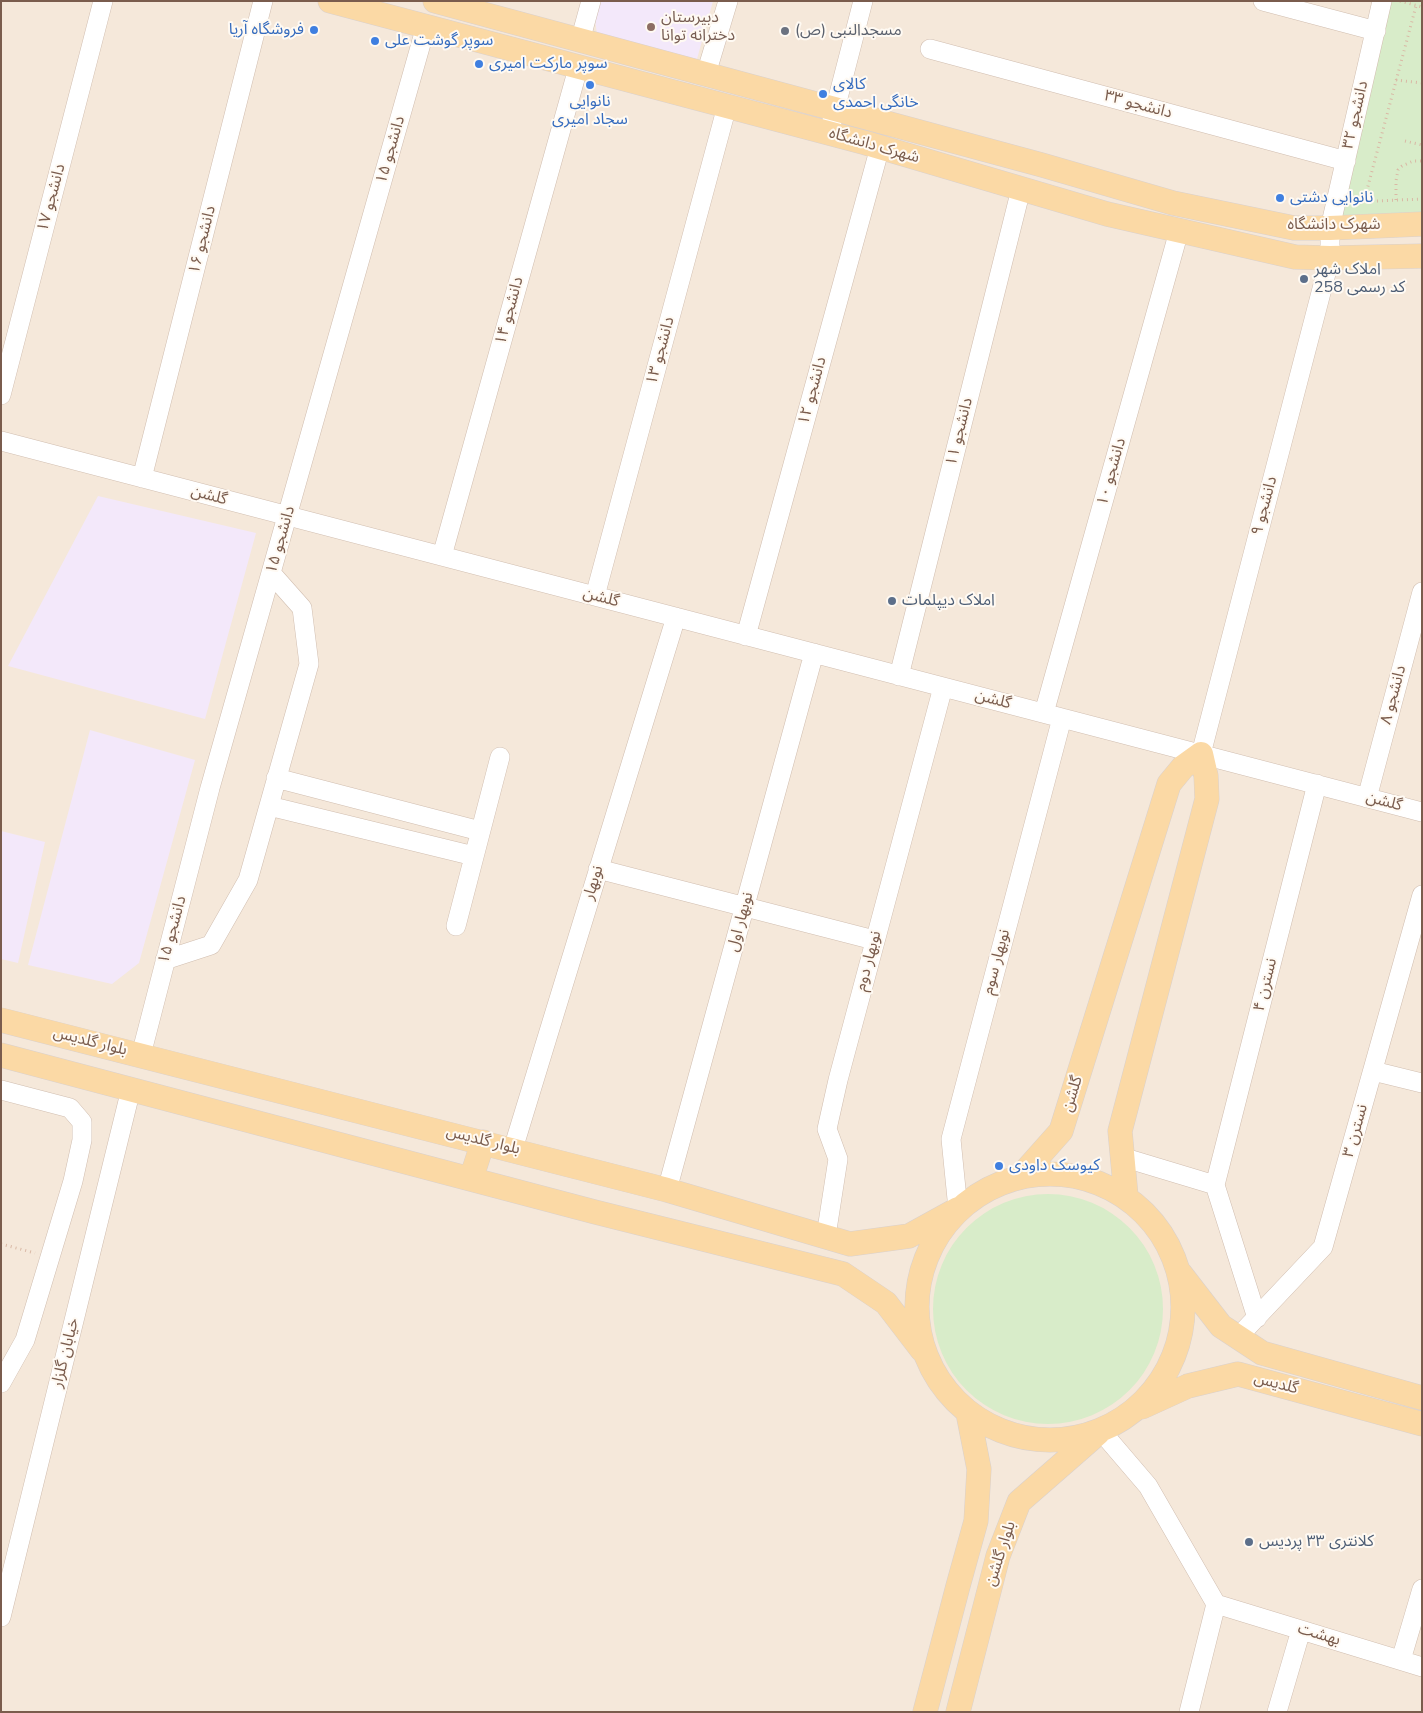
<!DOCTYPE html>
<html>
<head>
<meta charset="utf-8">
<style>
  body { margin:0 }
  #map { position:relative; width:1423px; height:1713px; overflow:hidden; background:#fdf6ec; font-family:"Nunito Sans",sans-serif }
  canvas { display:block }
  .frame { position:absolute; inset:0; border:2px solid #7a5c4d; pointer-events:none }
</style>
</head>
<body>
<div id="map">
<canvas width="1423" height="1713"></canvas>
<div class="frame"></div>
</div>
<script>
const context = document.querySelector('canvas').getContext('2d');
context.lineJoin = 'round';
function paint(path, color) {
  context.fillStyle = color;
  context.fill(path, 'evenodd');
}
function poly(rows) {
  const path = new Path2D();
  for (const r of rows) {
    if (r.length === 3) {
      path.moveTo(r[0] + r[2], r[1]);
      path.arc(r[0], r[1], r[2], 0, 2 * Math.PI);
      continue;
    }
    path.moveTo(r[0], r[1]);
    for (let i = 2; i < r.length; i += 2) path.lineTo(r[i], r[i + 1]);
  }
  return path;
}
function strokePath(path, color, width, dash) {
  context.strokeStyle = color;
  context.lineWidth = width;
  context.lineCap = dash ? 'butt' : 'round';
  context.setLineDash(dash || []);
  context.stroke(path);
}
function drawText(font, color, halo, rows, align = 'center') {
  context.font = font + ' "Nunito Sans","Noto Sans Arabic",sans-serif';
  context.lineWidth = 4;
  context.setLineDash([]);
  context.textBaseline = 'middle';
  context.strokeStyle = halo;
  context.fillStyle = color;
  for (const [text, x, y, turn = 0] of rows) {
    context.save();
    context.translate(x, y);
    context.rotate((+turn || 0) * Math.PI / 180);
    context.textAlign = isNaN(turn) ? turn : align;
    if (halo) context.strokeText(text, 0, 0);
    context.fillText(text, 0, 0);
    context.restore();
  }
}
paint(poly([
  [1,1,1422,1,1422,1712,1,1712]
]), '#f5e8da');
paint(poly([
  [600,1,713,1,697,59,597,34,595,20],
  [98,496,256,533,205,719,8,666],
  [90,730,195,760,139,963,112,984,28,965],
  [1,831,45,842,18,963,1,959]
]), '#f3e8fa');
paint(poly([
  [1383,1,1422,1,1422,215,1338,227],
  [1048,1309,115]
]), '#d8ecc9');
const minor = poly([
  [1263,1,1376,31],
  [580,41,591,1],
  [930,49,1346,161],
  [706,74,728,1],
  [832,121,863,1],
  [1,395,103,1],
  [1,441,1422,812],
  [142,478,263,1],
  [442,556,575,79,577,66],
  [595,596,727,106],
  [746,636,880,147],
  [899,676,1021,189],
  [1044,713,1179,231],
  [1201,754,1330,258,1330,228,1382,1],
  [276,778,480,831],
  [1367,798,1422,592],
  [269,806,474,856],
  [598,869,874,940],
  [456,926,500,757],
  [165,960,211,945,248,880,309,664,302,608,271,573],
  [141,1055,210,788,426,26],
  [1373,1071,1422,1083],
  [1,1090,70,1108,82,1122,82,1140,73,1181,25,1340,1,1383],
  [513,1149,676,617],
  [1122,1157,1215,1185,1257,1318],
  [1215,1185,1317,784],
  [667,1190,814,653],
  [958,1209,951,1139,1062,718],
  [826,1236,838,1159,827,1129,838,1080,943,687],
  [1238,1337,1323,1247,1422,895],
  [1101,1431,1148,1486,1216,1604,1189,1712],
  [1216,1604,1422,1667],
  [1,1617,131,1089],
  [1401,1660,1422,1589],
  [1277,1712,1301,1630]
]);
const major = poly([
  [330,1,866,143,1107,214,1295,257,1330,258,1422,256],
  [435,1,1042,165,1173,203,1294,228,1330,228,1422,224],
  [1,1020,667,1190,850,1244,909,1236,958,1209],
  [1,1055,595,1212,843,1274,886,1303,922,1350],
  [1050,1307,133],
  [1021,1176,1061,1131,1169,784,1183,767,1201,754,1206,776,1207,799,1120,1131,1126,1196],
  [471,1179,483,1142],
  [1180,1273,1221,1326,1262,1353,1422,1398],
  [1142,1407,1188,1386,1238,1374,1422,1424],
  [925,1712,958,1586,976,1521,979,1469,968,1413],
  [958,1712,998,1556,1019,1502,1098,1433]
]);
strokePath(minor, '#d1beb0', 20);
strokePath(major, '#dad1cd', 25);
strokePath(poly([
  [1400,1,1422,7],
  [1396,80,1422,83],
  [1405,141,1422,145],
  [1396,200,1396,181,1398,170,1402,166,1413,161,1422,161],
  [1364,201,1416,6],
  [1352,202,1422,199],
  [1,1244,35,1253]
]), '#d9b8a5', 3, [1, 4]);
strokePath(minor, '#fff', 19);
strokePath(major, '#fbd9a5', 24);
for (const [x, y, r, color] of [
  [651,27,5,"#8d6e63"],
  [314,30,5,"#3f7fe0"],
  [785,31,5,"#6b7280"],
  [375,41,5,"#3f7fe0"],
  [479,64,5,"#3f7fe0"],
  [590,85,5,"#3f7fe0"],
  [823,94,5,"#3f7fe0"],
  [1280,198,5,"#3f7fe0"],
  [1304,279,5,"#5c6f8a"],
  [892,601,5,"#5c6f8a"],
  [999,1166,5,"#3f7fe0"],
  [1249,1542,5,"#5c6f8a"]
]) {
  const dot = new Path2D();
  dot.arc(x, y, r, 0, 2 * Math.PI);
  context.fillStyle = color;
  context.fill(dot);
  strokePath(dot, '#fffaf3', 2);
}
drawText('16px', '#785e54', '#fffaf3', [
  ["دبیرستان",661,18],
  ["دخترانه توانا",661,36]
], 'left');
drawText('16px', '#366cbe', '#fffaf3', [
  ["فروشگاه آریا",304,30,"right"],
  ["سوپر گوشت علی",385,41],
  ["سوپر مارکت امیری",489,64],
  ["کالای",833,85],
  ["خانگی احمدی",833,103],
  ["نانوایی",590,102,"center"],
  ["سجاد امیری",590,120,"center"],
  ["نانوایی دشتی",1290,198],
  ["کیوسک داودی",1009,1166]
], 'left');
drawText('16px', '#5b616d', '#fffaf3', [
  ["مسجدالنبی (ص)",795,31]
], 'left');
drawText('16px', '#7a5c4d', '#fffaf3', [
  ["دانشجو ۳۳",1138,105,15],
  ["دانشجو ۳۲",1356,115,-77],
  ["شهرک دانشگاه",874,146,16],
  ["دانشجو ۱۵",391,150,-74],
  ["دانشجو ۱۷",52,198,-75],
  ["شهرک دانشگاه",1334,225],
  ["دانشجو ۱۶",203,240,-76],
  ["دانشجو ۱۴",510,311,-75],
  ["دانشجو ۱۳",661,351,-75],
  ["دانشجو ۱۲",813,391,-75],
  ["دانشجو ۱۱",960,432,-76],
  ["دانشجو ۱۰",1112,472,-74],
  ["گلشن",209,496,15],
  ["دانشجو ۹",1265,506,-75],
  ["دانشجو ۱۵",281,540,-74],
  ["گلشن",601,598,15],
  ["دانشجو ۸",1394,695,-75],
  ["گلشن",993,700,15],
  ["گلشن",1384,802,15],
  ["نوبهار",594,883,-73],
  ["نوبهار اول",741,922,-75],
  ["دانشجو ۱۵",173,930,-75],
  ["نوبهار دوم",869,961,-75],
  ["نوبهار سوم",997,962,-75],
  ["نسترن ۴",1266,985,-76],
  ["بلوار گلدیس",90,1042,14],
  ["گلشن",1073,1094,-73],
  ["نسترن ۳",1356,1131,-74],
  ["بلوار گلدیس",483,1141,14],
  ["خیابان گلزار",66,1353,-76],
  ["گلدیس",1276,1384,15],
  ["بلوار گلشن",1001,1554,-72],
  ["بهشت",1319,1635,17]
]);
drawText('16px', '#4e5e75', '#fffaf3', [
  ["املاک شهر",1314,270],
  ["کد رسمی 258",1314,288],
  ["املاک دیپلمات",902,601],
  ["کلانتری ۳۳ پردیس",1259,1542]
], 'left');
</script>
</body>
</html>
